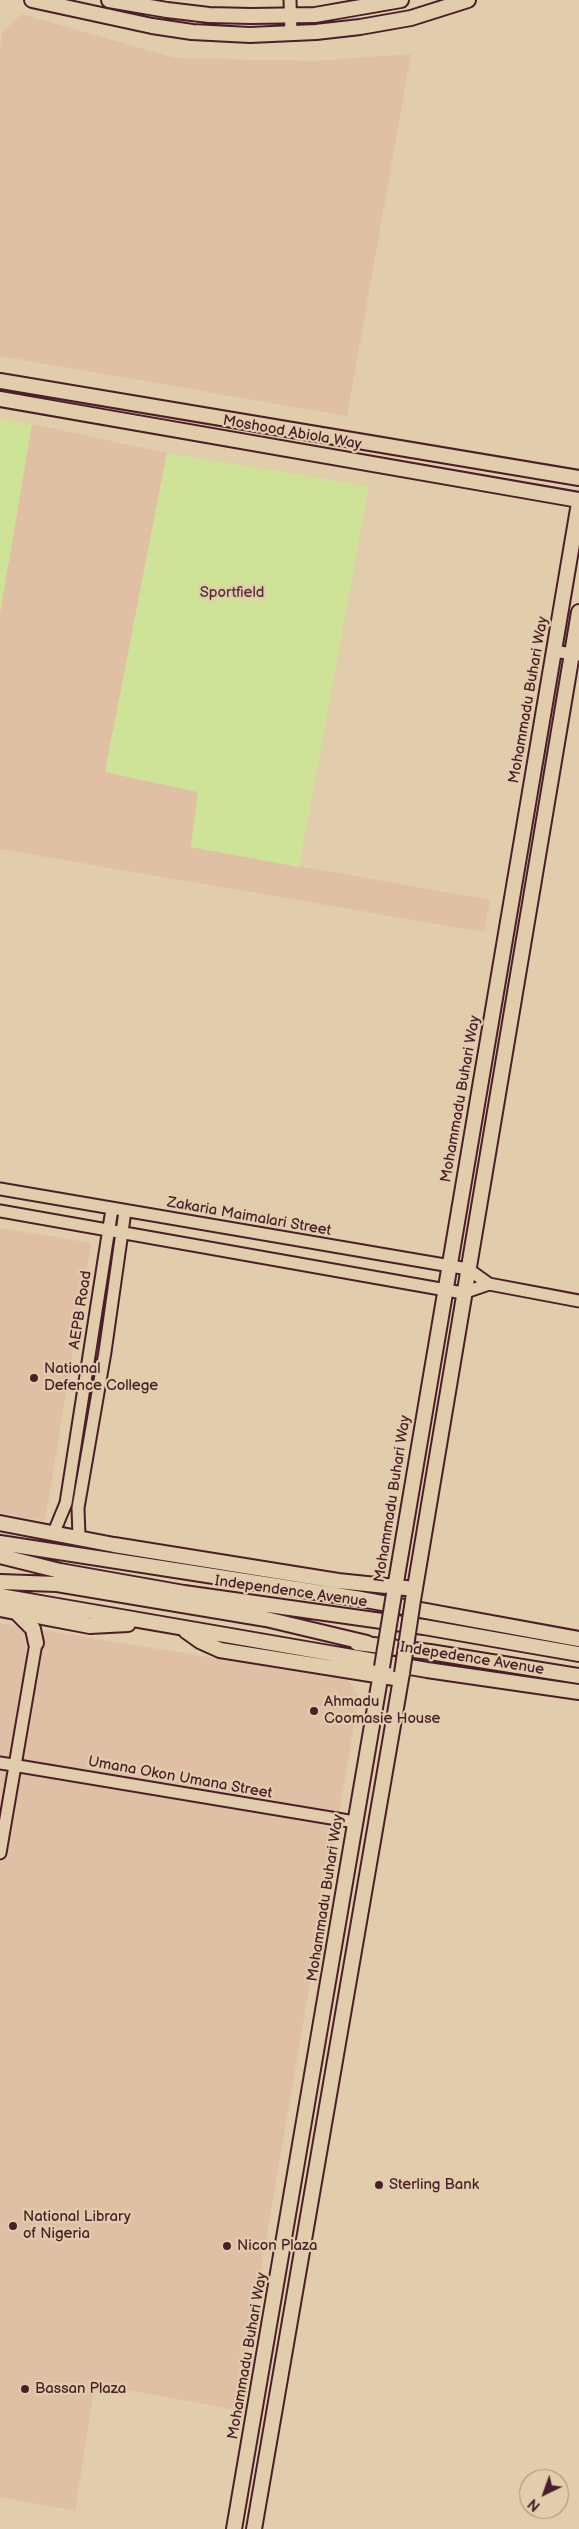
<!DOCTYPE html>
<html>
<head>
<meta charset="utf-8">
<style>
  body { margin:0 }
  #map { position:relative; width:579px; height:2529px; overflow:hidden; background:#e1ccab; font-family:"Balsamiq Sans",sans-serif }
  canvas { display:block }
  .north { position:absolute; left:519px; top:2469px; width:50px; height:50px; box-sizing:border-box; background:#e1ccab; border:1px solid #a58778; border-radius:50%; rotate:222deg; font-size:14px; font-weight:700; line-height:20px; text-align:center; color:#4a1f2b }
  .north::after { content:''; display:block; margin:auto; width:18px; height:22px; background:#4a1f2b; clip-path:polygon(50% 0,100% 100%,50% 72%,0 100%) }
</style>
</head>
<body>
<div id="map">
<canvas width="579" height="2529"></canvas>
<div class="north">N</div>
</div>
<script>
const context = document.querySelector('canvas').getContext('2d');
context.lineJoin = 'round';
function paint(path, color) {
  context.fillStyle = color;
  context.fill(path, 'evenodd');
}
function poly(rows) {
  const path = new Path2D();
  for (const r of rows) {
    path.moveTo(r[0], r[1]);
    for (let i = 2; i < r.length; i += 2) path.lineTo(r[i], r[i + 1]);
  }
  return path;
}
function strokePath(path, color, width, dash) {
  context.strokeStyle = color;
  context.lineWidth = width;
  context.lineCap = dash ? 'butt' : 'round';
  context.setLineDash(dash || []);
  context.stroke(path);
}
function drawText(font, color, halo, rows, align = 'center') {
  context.font = font + ' "Balsamiq Sans",sans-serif';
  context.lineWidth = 4.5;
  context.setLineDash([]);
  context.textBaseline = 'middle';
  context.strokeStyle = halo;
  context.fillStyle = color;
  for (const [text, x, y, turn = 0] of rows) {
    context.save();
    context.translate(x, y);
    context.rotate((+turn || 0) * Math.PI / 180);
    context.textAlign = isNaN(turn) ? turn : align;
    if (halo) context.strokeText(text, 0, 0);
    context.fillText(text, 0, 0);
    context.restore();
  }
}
paint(poly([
  [22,14,175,58,315,61,411,54,347,416,0,356,0,50,2,33],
  [32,424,167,453,105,772,198,792,191,847,490,900,484,932,0,849,0,613],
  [0,1228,91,1243,45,1521,0,1513],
  [0,1623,348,1680,359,1696,237,2410,95,2384,75,2511,0,2497]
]), '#e0c0a4');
paint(poly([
  [0,419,32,424,0,613],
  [167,453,369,486,299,867,191,847,198,792,105,772]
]), '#cee398');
const minor = poly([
  [290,0,291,34],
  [554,651,579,655],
  [0,1189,468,1269,489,1284,579,1301],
  [0,1211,463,1293,489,1284],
  [54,1532,66,1503,112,1209],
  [79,1536,78,1508,105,1352,125,1211],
  [0,1763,355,1822],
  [0,1853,36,1643]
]);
const major = poly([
  [32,0,152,26,192,32,250,35,316,32,360,27,411,18,468,0],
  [109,0,167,10,209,15,251,16,315,15,401,0],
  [0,381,579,478],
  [0,399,579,500],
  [0,1523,114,1545,338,1581,415,1589],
  [0,1543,355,1598,579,1639],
  [0,1556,60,1571,184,1593,424,1627,579,1654],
  [0,1582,57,1584,266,1619,367,1643],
  [394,1594,579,503],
  [0,1596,427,1670,579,1692],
  [413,1600,579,612],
  [0,1609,90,1626,128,1624],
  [18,1614,33,1629,36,1643],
  [186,1631,200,1641,220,1650,401,1679],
  [357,1643,430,1652,579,1676],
  [234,2529,382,1667],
  [254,2529,402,1673]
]);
strokePath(minor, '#4a1f2b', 15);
strokePath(major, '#4a1f2b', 18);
strokePath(minor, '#e1ccab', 11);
strokePath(major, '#e1ccab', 14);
const majorBridge = poly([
  [382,1667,394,1594],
  [402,1673,413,1600]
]);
strokePath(majorBridge, '#4a1f2b', 18, []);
strokePath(majorBridge, '#e1ccab', 14);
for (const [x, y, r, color] of [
  [34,1378,5,"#4a1f2b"],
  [314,1711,5,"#4a1f2b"],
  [379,2185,5,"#4a1f2b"],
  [13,2226,5,"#4a1f2b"],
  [227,2246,5,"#4a1f2b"],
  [25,2389,5,"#4a1f2b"]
]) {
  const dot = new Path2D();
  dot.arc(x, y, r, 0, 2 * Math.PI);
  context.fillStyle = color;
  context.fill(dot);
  strokePath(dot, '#e1ccab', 2);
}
drawText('15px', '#4a1f2b', '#e1ccab', [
  ["Moshood Abiola Way",292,433,10],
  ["Mohammadu Buhari Way",529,700,-80],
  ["Mohammadu Buhari Way",461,1099,-80],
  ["Zakaria Maimalari Street",249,1217,10],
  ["AEPB Road",81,1310,-81],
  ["Mohammadu Buhari Way",393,1499,-81],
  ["Independence Avenue",291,1592,8],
  ["Indepedence Avenue",472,1659,9],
  ["Umana Okon Umana Street",180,1778,10],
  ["Mohammadu Buhari Way",326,1898,-81],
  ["Mohammadu Buhari Way",248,2356,-80]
]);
drawText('15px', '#573336', '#e1ccab', [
  ["Sportfield",232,593]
]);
drawText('15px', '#4a1f2b', '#e1ccab', [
  ["National",44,1369],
  ["Defence College",44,1386],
  ["Ahmadu",324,1702],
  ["Coomasie House",324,1719],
  ["Sterling Bank",389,2185],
  ["National Library",23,2217],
  ["of Nigeria",23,2234],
  ["Nicon Plaza",237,2246],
  ["Bassan Plaza",35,2389]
], 'left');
</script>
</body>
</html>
